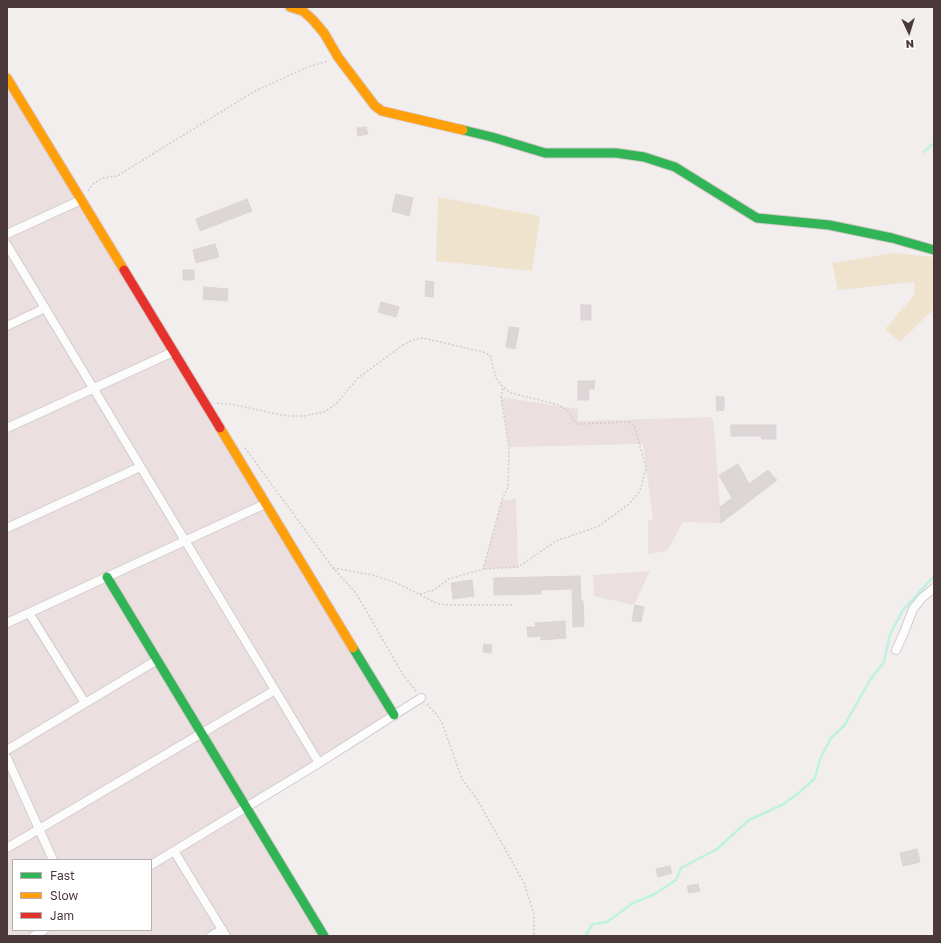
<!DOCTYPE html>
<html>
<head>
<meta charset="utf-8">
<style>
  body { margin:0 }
  #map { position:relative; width:941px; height:943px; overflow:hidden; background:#f3eeee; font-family:"Golos Text",sans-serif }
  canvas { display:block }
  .frame { position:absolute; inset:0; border:8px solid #4b383b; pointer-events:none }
  .legend { position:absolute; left:12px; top:859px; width:140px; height:72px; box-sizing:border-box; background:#fff; border:1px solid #b7afb1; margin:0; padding:5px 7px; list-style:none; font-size:12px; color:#4b383b }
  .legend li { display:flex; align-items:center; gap:8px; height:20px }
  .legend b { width:20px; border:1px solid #b7afb1 }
  .north { position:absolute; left:889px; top:12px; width:40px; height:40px; -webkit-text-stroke:3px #fff; paint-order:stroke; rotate:176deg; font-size:11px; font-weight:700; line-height:16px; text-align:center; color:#4b383b }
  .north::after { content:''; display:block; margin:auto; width:14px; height:18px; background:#4b383b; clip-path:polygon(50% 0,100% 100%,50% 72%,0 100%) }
</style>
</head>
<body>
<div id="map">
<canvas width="941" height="943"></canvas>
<div class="frame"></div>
<ul class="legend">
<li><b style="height:5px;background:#30b455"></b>Fast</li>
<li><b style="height:5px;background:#ff9f0a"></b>Slow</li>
<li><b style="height:5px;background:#e5322d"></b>Jam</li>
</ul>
<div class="north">N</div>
</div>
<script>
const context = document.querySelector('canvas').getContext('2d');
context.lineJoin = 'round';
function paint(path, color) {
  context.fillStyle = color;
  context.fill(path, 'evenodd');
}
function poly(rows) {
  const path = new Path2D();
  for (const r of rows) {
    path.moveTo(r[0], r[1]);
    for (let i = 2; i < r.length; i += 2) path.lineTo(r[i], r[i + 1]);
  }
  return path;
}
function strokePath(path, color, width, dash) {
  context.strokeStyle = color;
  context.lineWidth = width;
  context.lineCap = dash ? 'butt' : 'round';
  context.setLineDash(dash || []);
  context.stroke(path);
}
paint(poly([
  [7,78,394,715,246,807,324,936,7,936],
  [13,860,151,860,151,930,13,930],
  [501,397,578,409,578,421,712,417,714,425,721,523,683,522,667,551,648,554,648,521,653,520,643,444,509,447],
  [516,499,518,567,483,569,502,500],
  [650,571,634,605,594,596,593,575]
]), '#ebdfe0');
paint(poly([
  [438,197,540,216,532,271,436,261],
  [894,253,934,257,934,309,900,342,885,329,915,294,914,282,838,290,832,263]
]), '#efe3ce');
strokePath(poly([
  [924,152,934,143],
  [585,936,593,924,607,922,633,903,653,895,676,880,681,868,717,849,749,820,782,805,800,792,815,778,820,759,831,738,844,726,870,680,884,662,890,634,903,610,934,576]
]), '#bdf2df', 2.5);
const building = poly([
  [366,127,368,134,358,136,357,128,366,127],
  [396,194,413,198,409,216,392,211,396,194],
  [247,199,252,211,200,231,196,219,247,199],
  [215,244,219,257,196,263,193,250,215,244],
  [183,270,194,270,194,280,183,280,183,270],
  [426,281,434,282,433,297,425,296,426,281],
  [204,287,228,289,227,301,203,299,204,287],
  [381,302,399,307,396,317,378,312,381,302],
  [581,305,591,305,591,320,581,320,581,305],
  [509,327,519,328,515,349,506,347,509,327],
  [578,381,595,381,594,389,588,389,589,400,578,400,578,381],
  [716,397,724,397,724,410,717,411,716,397],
  [731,425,776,425,776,439,762,439,761,436,731,436,731,425],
  [738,464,749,484,768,470,777,480,721,523,720,507,732,498,719,475,738,464],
  [580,576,581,601,583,601,584,626,573,627,572,589,541,590,541,594,494,595,494,578,580,576],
  [472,580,474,596,453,599,451,583,472,580],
  [635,605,644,607,641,622,632,621,635,605],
  [565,621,566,638,541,640,541,636,528,637,527,627,536,627,535,623,565,621],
  [484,644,492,645,491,653,483,652,484,644],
  [917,849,920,862,903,866,900,853,917,849],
  [670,866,672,873,658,877,656,869,670,866],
  [698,884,700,891,689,893,687,886,698,884]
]);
paint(building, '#ddd6d7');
strokePath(building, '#dbd3d4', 1);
const street = poly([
  [7,234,81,200],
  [7,245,319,763],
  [7,326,45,308],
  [7,428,173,352],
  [7,528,140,467],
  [29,613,85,703],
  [7,623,265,504],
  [896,650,903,635,913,609,922,598,934,588],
  [7,750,157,660],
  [7,758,53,860],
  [7,848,275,690],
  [174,851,226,936],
  [151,865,319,763,421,698],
  [34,936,44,930],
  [211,936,222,929]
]);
const fast = poly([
  [463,130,492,137,545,153,616,153,644,157,675,167,757,218,829,225,892,238,934,250],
  [107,577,324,936],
  [353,648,394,715]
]);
const slow = poly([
  [290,7,303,11,313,20,324,33,338,57,375,106,382,111,463,130],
  [7,78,124,270],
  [220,428,353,648]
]);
const jam = poly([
  [124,270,220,428]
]);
strokePath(street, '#d1cbcc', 10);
strokePath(fast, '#d9c9ca', 11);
strokePath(slow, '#d9c9ca', 11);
strokePath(jam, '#d9c9ca', 11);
strokePath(poly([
  [88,191,93,184,102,178,117,176,255,91,308,67,328,61],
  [217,403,235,405,287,416,304,416,324,412,336,404,358,378,403,345,412,340,423,338,483,352,490,355,496,378,503,387,511,393,559,405,569,412,575,422,577,424,629,422,634,426,646,467,640,491,629,504,599,526,556,541,518,567,483,569],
  [245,448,333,568,356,593,402,673,416,691],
  [333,568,373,575,397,583,438,604,450,605,514,605],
  [420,594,434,590,449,579,483,569,502,500,508,487,509,447,501,397,503,387],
  [427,704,437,715,442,723,462,779,477,799,524,883,534,914,534,936]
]), '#d3cccc', 1.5, [2, 2]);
strokePath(street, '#fdfcfc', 8);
strokePath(fast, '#30b455', 9);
strokePath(slow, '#ff9f0a', 9);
strokePath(jam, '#e5322d', 9);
</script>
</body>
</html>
